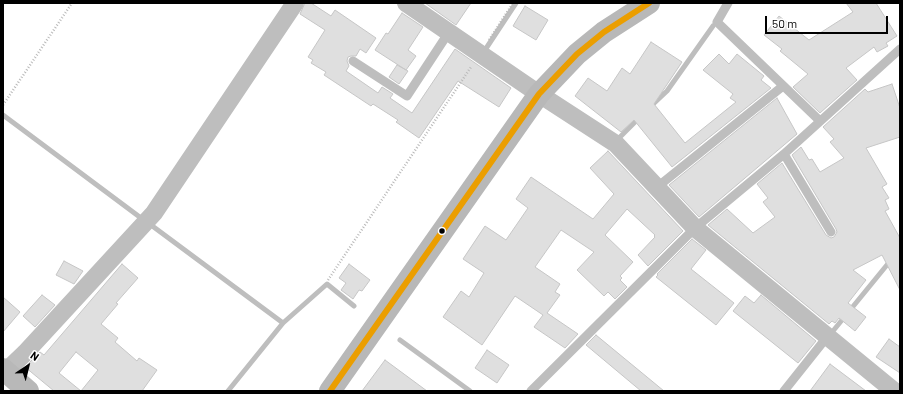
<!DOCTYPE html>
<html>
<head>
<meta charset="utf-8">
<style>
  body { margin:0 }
  #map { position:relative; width:903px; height:394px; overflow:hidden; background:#fff; font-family:Barlow,sans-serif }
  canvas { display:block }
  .frame { position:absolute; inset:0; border:4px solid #000; pointer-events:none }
  .north { position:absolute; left:8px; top:346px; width:40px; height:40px; -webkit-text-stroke:3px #fff; paint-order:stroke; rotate:35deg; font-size:11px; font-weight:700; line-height:16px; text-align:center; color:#000 }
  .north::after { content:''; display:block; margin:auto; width:14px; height:18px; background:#000; clip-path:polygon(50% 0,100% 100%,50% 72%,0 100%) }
  .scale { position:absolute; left:765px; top:16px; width:123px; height:18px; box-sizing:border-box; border:2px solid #000; border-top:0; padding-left:5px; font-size:12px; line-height:14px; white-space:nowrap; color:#000; -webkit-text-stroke:3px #fff; paint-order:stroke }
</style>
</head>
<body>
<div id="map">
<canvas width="903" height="394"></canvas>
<div class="frame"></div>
<div class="north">N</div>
<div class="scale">50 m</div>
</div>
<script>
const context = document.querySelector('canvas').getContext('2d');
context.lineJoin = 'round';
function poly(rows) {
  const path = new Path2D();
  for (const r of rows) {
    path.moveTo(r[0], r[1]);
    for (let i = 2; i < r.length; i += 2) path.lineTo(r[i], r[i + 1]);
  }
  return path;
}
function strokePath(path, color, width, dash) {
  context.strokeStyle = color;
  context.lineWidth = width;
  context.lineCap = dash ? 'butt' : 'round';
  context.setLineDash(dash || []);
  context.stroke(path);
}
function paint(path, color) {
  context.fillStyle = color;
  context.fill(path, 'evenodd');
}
strokePath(poly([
  [487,47,516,3],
  [650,107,667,91,713,26],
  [3,115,141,218],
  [620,137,640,117],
  [151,225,283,323],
  [833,331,891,260],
  [400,340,470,391],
  [228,391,283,323,327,284,354,306]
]), '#bebebe', 5);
const building = poly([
  [305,3,311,3,331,16,335,10,376,38,366,53,360,49,356,56,351,56,348,57,347,61,349,66,346,71,378,93,382,87,393,94,390,98,412,113,455,49,511,88,499,107,458,81,419,138,396,122,398,120,373,104,371,106,324,75,326,72,311,63,313,60,308,57,325,30,300,14,305,3],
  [425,3,471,3,456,25,425,3],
  [846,3,876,3,897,36,886,43,888,46,877,52,874,47,846,68,857,80,820,113,793,87,808,74,780,51,782,49,764,35,779,16,809,40,853,12,846,3],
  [525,6,548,20,536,40,513,26,525,6],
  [402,13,423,27,408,50,416,56,406,70,375,50,386,33,388,34,402,13],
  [651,42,682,62,654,104,685,143,736,102,730,98,733,94,703,70,719,54,729,64,737,54,764,76,761,80,771,88,672,167,634,120,621,132,575,96,588,78,607,91,622,68,630,74,651,42],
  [397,65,408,71,399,84,389,77,397,65],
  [892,84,900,108,900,137,866,148,887,184,882,187,889,198,885,200,889,209,885,211,900,238,900,290,882,255,853,270,866,280,848,303,866,317,855,331,839,318,835,323,832,321,829,324,708,225,727,209,753,233,775,217,763,202,768,198,757,184,782,163,826,235,831,238,834,237,837,232,836,229,792,155,801,147,809,160,812,159,820,172,844,158,830,142,834,139,823,127,865,89,868,92,892,84],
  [777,98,797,134,699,217,669,185,777,98],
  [608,151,683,231,648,266,638,255,655,237,654,236,655,235,627,209,605,235,633,262,620,276,622,278,620,280,627,287,615,299,608,292,604,296,577,270,594,252,561,230,535,267,560,284,555,292,560,295,547,313,578,334,565,348,534,327,543,315,515,296,482,345,443,317,461,291,469,297,484,273,463,259,485,226,506,240,528,208,516,199,531,177,593,219,614,194,590,168,608,151],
  [692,239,706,250,691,269,734,303,716,325,656,277,658,275,657,274,692,239],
  [64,261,83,271,74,284,56,275,64,261],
  [122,264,138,278,116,303,118,304,101,324,118,338,115,342,137,361,139,358,157,370,142,391,54,391,25,367,40,352,44,355,122,264],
  [76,352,98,370,81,391,59,373,76,352],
  [349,264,370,280,362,291,359,290,353,299,341,290,346,283,339,278,349,264],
  [42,295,55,305,35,327,23,316,42,295],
  [761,295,816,341,798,363,733,311,745,296,754,303,761,295],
  [3,297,20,312,3,332,3,297],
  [596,335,664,391,641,391,586,345,596,335],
  [889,339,900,347,900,373,876,357,889,339],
  [487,350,509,365,497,383,475,368,487,350],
  [385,360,427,391,362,391,385,360],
  [830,364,866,391,810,391,830,364]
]);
paint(building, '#dfdfdf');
strokePath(building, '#c6c6c6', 1);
strokePath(poly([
  [489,40,513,3],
  [3,105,72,3],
  [328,280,471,67]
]), '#b9b9b9', 2.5, [1, 2]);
strokePath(poly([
  [728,3,717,22,820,121],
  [353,61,407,96,449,32],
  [784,154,831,232],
  [656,188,783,86],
  [531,391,695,228,784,154,900,49],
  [784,391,827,337]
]), '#bebebe', 9);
strokePath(poly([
  [406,3,539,94,616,144,695,228,894,391],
  [3,374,25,353,154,213,295,3]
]), '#bebebe', 18);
strokePath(poly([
  [3,369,28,391],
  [330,391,539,94,577,54,604,32,649,3]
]), '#b8b8b8', 22);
strokePath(poly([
  [330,391,539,94,577,54,604,32,649,3]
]), '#eb9e00', 6);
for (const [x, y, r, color] of [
  [442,231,3.5,"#000"]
]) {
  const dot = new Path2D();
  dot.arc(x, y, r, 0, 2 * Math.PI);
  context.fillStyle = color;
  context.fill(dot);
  strokePath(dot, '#fff', 1.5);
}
</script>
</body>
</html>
